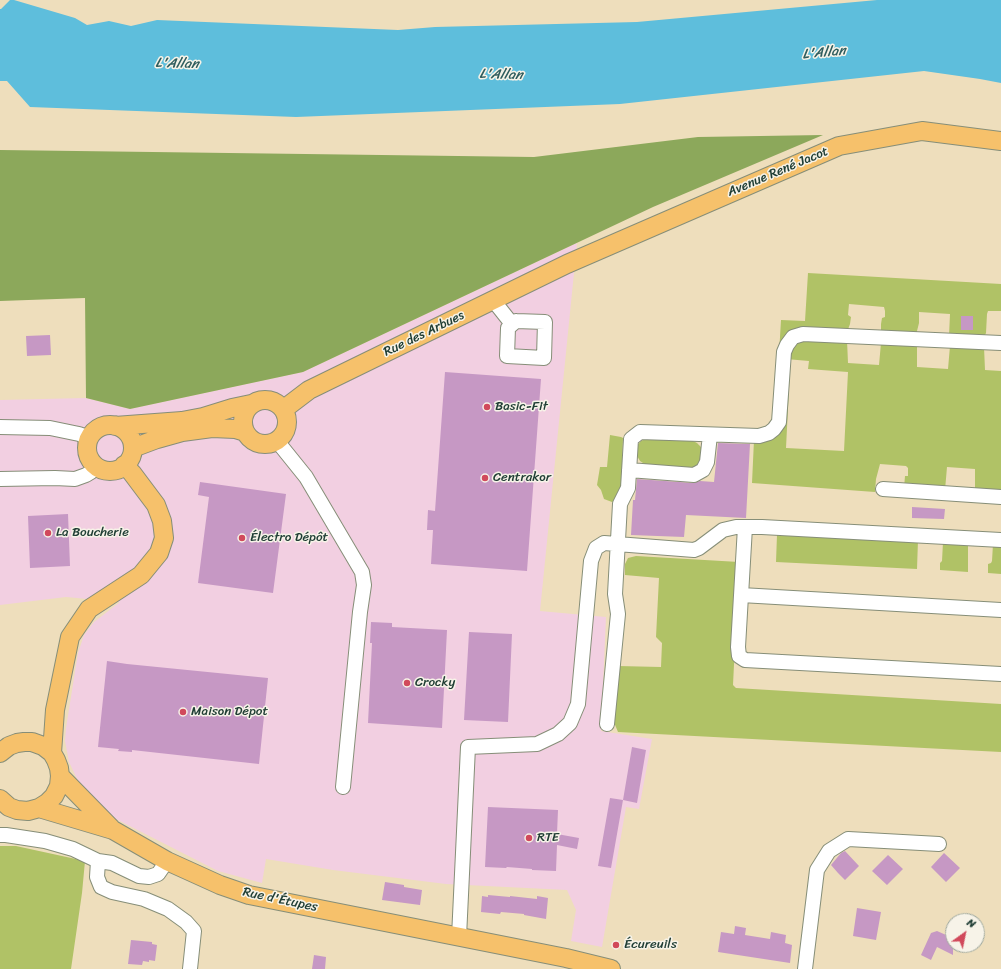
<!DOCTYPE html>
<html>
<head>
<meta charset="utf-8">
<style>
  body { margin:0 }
  #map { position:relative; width:1001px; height:969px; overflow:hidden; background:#eedebc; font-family:Sriracha,sans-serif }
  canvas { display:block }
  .north { position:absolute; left:945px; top:913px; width:40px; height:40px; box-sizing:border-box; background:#f7f3e8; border:1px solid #a1aaa0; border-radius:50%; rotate:33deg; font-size:11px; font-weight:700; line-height:16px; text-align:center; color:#1f3d34 }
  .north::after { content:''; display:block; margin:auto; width:14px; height:18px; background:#d1495b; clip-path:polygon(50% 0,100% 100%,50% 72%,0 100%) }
</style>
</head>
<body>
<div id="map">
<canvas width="1001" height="969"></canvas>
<div class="north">N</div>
</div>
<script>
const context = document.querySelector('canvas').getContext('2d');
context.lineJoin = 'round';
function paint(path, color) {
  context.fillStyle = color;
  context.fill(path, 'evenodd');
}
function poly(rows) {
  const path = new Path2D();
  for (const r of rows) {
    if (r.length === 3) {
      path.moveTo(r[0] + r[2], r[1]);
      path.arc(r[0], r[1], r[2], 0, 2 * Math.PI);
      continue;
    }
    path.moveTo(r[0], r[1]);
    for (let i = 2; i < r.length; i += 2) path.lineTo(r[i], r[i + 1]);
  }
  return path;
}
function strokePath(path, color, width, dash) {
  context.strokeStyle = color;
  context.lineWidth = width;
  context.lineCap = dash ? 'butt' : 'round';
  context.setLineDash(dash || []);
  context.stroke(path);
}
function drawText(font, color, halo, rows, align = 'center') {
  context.font = font + ' Sriracha,sans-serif';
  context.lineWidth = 3;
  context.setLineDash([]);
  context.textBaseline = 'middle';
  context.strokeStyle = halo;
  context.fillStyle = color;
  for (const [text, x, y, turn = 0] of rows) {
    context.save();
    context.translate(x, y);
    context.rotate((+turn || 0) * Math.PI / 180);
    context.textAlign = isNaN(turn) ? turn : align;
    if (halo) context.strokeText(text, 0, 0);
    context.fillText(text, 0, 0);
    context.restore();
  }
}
paint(poly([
  [577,243,540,611,606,617,601,731,652,739,639,809,626,807,602,947,571,941,576,910,567,890,446,884,333,870,266,859,262,883,218,871,116,819,81,787,69,762,65,741,66,728,78,653,84,635,94,622,120,602,66,597,0,605,0,400,86,398,130,409,303,372]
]), '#f2cfe1');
paint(poly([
  [808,273,1001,284,1001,311,988,311,987,314,986,333,983,339,949,336,950,314,919,312,919,323,916,335,881,334,881,324,882,318,885,317,885,311,884,307,849,304,848,315,851,317,850,324,847,332,814,330,779,354,781,320,805,321],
  [796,340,847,340,848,363,879,365,881,343,917,346,917,367,948,369,950,346,984,347,985,370,1001,371,1001,493,975,489,975,469,947,467,945,490,904,488,905,476,908,476,908,468,906,466,880,464,876,479,875,492,752,483,754,440,770,437,786,368,790,368,786,448,844,451,848,372,808,369,809,361,786,359],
  [610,435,621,437,623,438,621,490,617,499,612,502,604,499,601,490,597,485,600,467,607,467],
  [645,439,691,440,697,443,702,448,701,461,696,466,688,468,646,465,640,461,636,454,636,447,641,441],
  [777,535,918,540,917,569,776,562],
  [943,542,968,543,968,572,940,570,940,563,942,561],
  [993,544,1001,545,1001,574,988,573,988,564,991,563,992,561],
  [636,556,739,562,733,685,736,688,1001,704,1001,752,618,732,611,715,618,666,661,667,662,643,656,637,659,578,625,575,625,564,628,558],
  [0,846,16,846,85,861,82,893,71,969,0,969]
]), '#b0c266');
paint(poly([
  [823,135,653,207,303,372,130,409,86,398,85,298,0,301,0,150,534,157,698,137]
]), '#8ca85b');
paint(poly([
  [10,0,14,0,75,18,87,25,109,21,131,26,157,20,398,30,435,27,637,22,877,0,1001,0,1001,83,980,79,924,71,620,104,296,117,30,107,7,81,0,81,0,9,1,9]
]), '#5ebedc');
paint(poly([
  [961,316,973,316,973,330,961,330],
  [50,335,51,355,27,356,26,336],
  [445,372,541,379,527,571,431,564,433,530,427,530,428,510,435,511],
  [718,443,750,444,746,518,686,515,684,537,631,535,633,500,635,500,637,479,693,483,700,481,714,482],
  [200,482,286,494,273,593,198,583,209,497,198,495],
  [912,507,945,509,944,519,912,518],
  [68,514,70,566,30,568,28,516],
  [371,622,392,623,392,627,447,630,442,728,368,723,372,643,370,643],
  [469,632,512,634,508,722,464,720],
  [107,661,127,664,268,678,259,764,132,750,132,752,118,751,119,749,98,747],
  [632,747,646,750,637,803,623,800],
  [610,798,623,800,611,868,598,866],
  [488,807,558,810,557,834,579,838,577,849,557,845,556,871,532,870,532,869,507,867,506,868,485,867],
  [845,851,859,866,845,880,838,873,831,865,841,853],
  [944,853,960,868,946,882,931,867],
  [888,855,903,869,887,885,872,871],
  [385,882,404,885,404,887,422,890,420,905,382,900],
  [488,895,510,897,510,896,537,899,537,896,548,898,546,919,524,915,524,914,501,912,500,914,481,912,482,896,488,897],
  [857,908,881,912,876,940,853,936],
  [735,926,746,928,745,935,770,939,771,932,786,935,785,943,792,945,790,963,718,952,721,932,734,934],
  [937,931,953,938,953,955,937,947,931,960,921,955,931,933],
  [131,940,152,942,152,944,157,945,155,961,149,960,149,962,143,961,142,965,128,964],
  [314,955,326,957,325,969,312,969]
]), '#c698c4');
const minor = poly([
  [493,300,512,324],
  [516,321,545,322,544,358,507,356,508,328,516,321],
  [0,427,50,428,79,434,90,438],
  [277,441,306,477,362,572,364,585,360,612,343,787],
  [629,470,694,475,703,470,707,462,710,435],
  [0,479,55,478,75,479,86,475,91,472,96,465],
  [883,489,1001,497],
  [745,527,738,647,739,656,745,660,1001,674],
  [741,595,1001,610],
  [607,724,618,614,615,594,620,504,628,488,631,439,640,432,759,436,769,433,774,429,779,422,784,352,787,345,793,337,803,334,1001,343],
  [0,835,6,835,45,841,73,849,98,861],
  [167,861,158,874,149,877,139,876,112,863,98,861,97,877,101,887,112,892,144,899,168,909,186,922,194,931,190,969],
  [459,937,468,747,537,744,558,734,570,723,578,704,591,561,596,548,604,543,694,550,699,548,723,530,736,527,762,527,1001,540],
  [805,969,817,870,829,851,848,839,939,844]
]);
const major = poly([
  [265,422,22],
  [284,409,309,390,567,264,839,146,922,131,1001,141],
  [110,448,23],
  [115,426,182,421,203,417,232,408,251,404],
  [133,448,157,439,182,432,212,428,235,429,245,432],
  [0,753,9,746,17,743,24,742,32,742,43,746,52,753,56,760,59,768,60,776,59,786,54,796,47,803,39,808,28,811,17,810,9,807,0,799],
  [52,753,55,710,70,637,89,609,141,575,159,553,164,538,162,521,156,505,132,473,124,465],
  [60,776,111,828],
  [39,808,113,830,167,861,220,885,249,895,566,958,611,969]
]);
strokePath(minor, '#868e78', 16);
strokePath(major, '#868e78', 20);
strokePath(minor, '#fff', 14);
strokePath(major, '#f6c16b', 18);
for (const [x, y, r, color] of [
  [487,407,4,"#d1495b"],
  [485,478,4,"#d1495b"],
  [48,533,4,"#d1495b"],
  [242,538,4,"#d1495b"],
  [407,683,4,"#d1495b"],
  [183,712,4,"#d1495b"],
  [529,838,4,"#d1495b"],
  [616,945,4,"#d1495b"]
]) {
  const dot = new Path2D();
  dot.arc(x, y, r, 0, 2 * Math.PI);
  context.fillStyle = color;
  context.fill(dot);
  strokePath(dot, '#f7f3e8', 1.5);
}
drawText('13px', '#1f3d34', '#f7f3e8', [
  ["Avenue René Jacot",778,172,-23],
  ["Rue des Arbues",424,334,-26],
  ["Rue d'Étupes",280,900,12]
]);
drawText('13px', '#1f3d34', '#f7f3e8', [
  ["Basic-Fit",495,407],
  ["Centrakor",493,478],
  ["La Boucherie",56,533],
  ["Électro Dépôt",250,538],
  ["Crocky",415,683],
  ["Maison Dépot",191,712],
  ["RTE",537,838],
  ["Écureuils",624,945]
], 'left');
drawText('italic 14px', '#2f5d5e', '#f7f3e8', [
  ["L'Allan",824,53,-5],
  ["L'Allan",177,64,2],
  ["L'Allan",501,75,2]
]);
</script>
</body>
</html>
